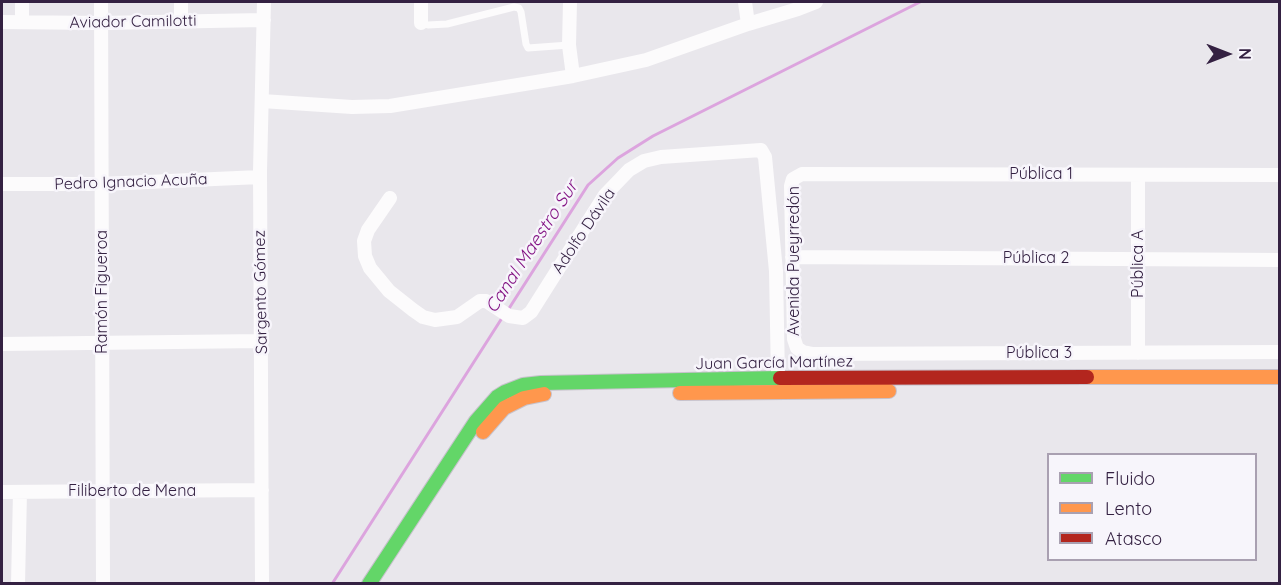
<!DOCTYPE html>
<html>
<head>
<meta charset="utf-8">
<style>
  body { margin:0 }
  #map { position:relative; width:1281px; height:585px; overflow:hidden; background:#e9e7ec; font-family:Quicksand,sans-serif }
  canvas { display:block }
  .frame { position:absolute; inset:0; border:3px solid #342142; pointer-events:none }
  .legend { position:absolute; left:1047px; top:453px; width:210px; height:108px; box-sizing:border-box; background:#f7f5fb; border:2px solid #a9a0b1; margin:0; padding:8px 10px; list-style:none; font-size:18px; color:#342142 }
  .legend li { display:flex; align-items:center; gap:12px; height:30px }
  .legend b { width:30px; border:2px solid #a9a0b1 }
  .north { position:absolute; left:1197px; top:24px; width:60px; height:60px; -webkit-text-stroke:4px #f7f5fb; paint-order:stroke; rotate:90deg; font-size:16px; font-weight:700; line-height:24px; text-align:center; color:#342142 }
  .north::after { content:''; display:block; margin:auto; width:21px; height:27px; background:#342142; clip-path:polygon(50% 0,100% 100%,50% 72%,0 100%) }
</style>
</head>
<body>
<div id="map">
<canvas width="1281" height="585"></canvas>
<div class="frame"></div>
<ul class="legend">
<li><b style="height:8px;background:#63d668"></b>Fluido</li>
<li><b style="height:8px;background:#ff974d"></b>Lento</li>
<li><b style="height:8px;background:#b3261e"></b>Atasco</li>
</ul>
<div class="north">N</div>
</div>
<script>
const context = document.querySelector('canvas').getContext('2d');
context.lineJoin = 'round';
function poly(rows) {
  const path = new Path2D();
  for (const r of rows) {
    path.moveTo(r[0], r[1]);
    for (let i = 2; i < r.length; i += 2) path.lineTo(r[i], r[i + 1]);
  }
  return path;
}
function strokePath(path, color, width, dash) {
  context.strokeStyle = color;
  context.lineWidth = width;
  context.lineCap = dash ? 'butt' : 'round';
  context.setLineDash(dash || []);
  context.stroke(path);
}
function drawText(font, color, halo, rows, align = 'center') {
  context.font = font + ' Quicksand,sans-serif';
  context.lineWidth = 5;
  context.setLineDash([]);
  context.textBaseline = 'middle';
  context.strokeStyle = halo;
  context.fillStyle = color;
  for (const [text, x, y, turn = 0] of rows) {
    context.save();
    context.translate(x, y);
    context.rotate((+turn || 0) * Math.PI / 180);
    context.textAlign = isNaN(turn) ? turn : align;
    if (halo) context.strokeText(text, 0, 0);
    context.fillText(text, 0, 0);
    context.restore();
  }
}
strokePath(poly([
  [508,310,588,185,618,158,653,136,920,2],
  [332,584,502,318]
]), '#dca4de', 3);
const fast = poly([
  [369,584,476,421,497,397,505,392,523,385,541,383,780,378]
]);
const slow = poly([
  [1087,377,1280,377],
  [680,393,889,391],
  [483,432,504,408,524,398,544,394]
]);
const jam = poly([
  [780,378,1087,377]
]);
strokePath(fast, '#c7c2cc', 16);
strokePath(slow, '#c7c2cc', 16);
strokePath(jam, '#c7c2cc', 16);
strokePath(poly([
  [421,23,428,25,447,24,514,7,519,8,521,12,526,44,528,48,569,45]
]), '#fcfbfc', 7);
strokePath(poly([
  [22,2,22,22],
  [101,2,103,584],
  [421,2,421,23],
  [570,2,569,45,573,76],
  [745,2,748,24],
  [181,21,181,2],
  [2,22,101,23,264,20],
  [262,101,352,107,390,106,573,76,646,60,748,24,798,9,816,2],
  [1138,175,1138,353],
  [1280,175,802,174,793,179,791,186,794,339,797,348,803,352,813,354,1280,352],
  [2,184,102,184,260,177],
  [390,198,368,230,364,241,365,256,370,268,389,291,413,310,423,317,435,320,457,317,480,301,486,301,509,316,523,318,531,312,605,195,629,170,644,161,661,157,761,150,765,157,776,271,778,378],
  [792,257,1280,260],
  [2,344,262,341],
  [2,492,262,490],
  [18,584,20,492],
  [262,584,260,171,264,2]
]), '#fcfbfc', 14);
strokePath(fast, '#63d668', 14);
strokePath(slow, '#ff974d', 14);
strokePath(jam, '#b3261e', 14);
drawText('16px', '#342142', '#f7f5fb', [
  ["Aviador Camilotti",133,22,-1],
  ["Pública 1",1041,174],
  ["Pedro Ignacio Acuña",131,182,-2],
  ["Adolfo Dávila",584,231,-56],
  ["Pública 2",1036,258],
  ["Avenida Pueyrredón",794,261,-90],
  ["Pública A",1138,264,-90],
  ["Ramón Figueroa",102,292,-90],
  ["Sargento Gómez",261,292,-91],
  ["Pública 3",1039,353],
  ["Juan García Martínez",774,363,-1],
  ["Filiberto de Mena",132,491]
]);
drawText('italic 18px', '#841585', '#f7f5fb', [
  ["Canal Maestro Sur",532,247,-57]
]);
</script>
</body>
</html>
